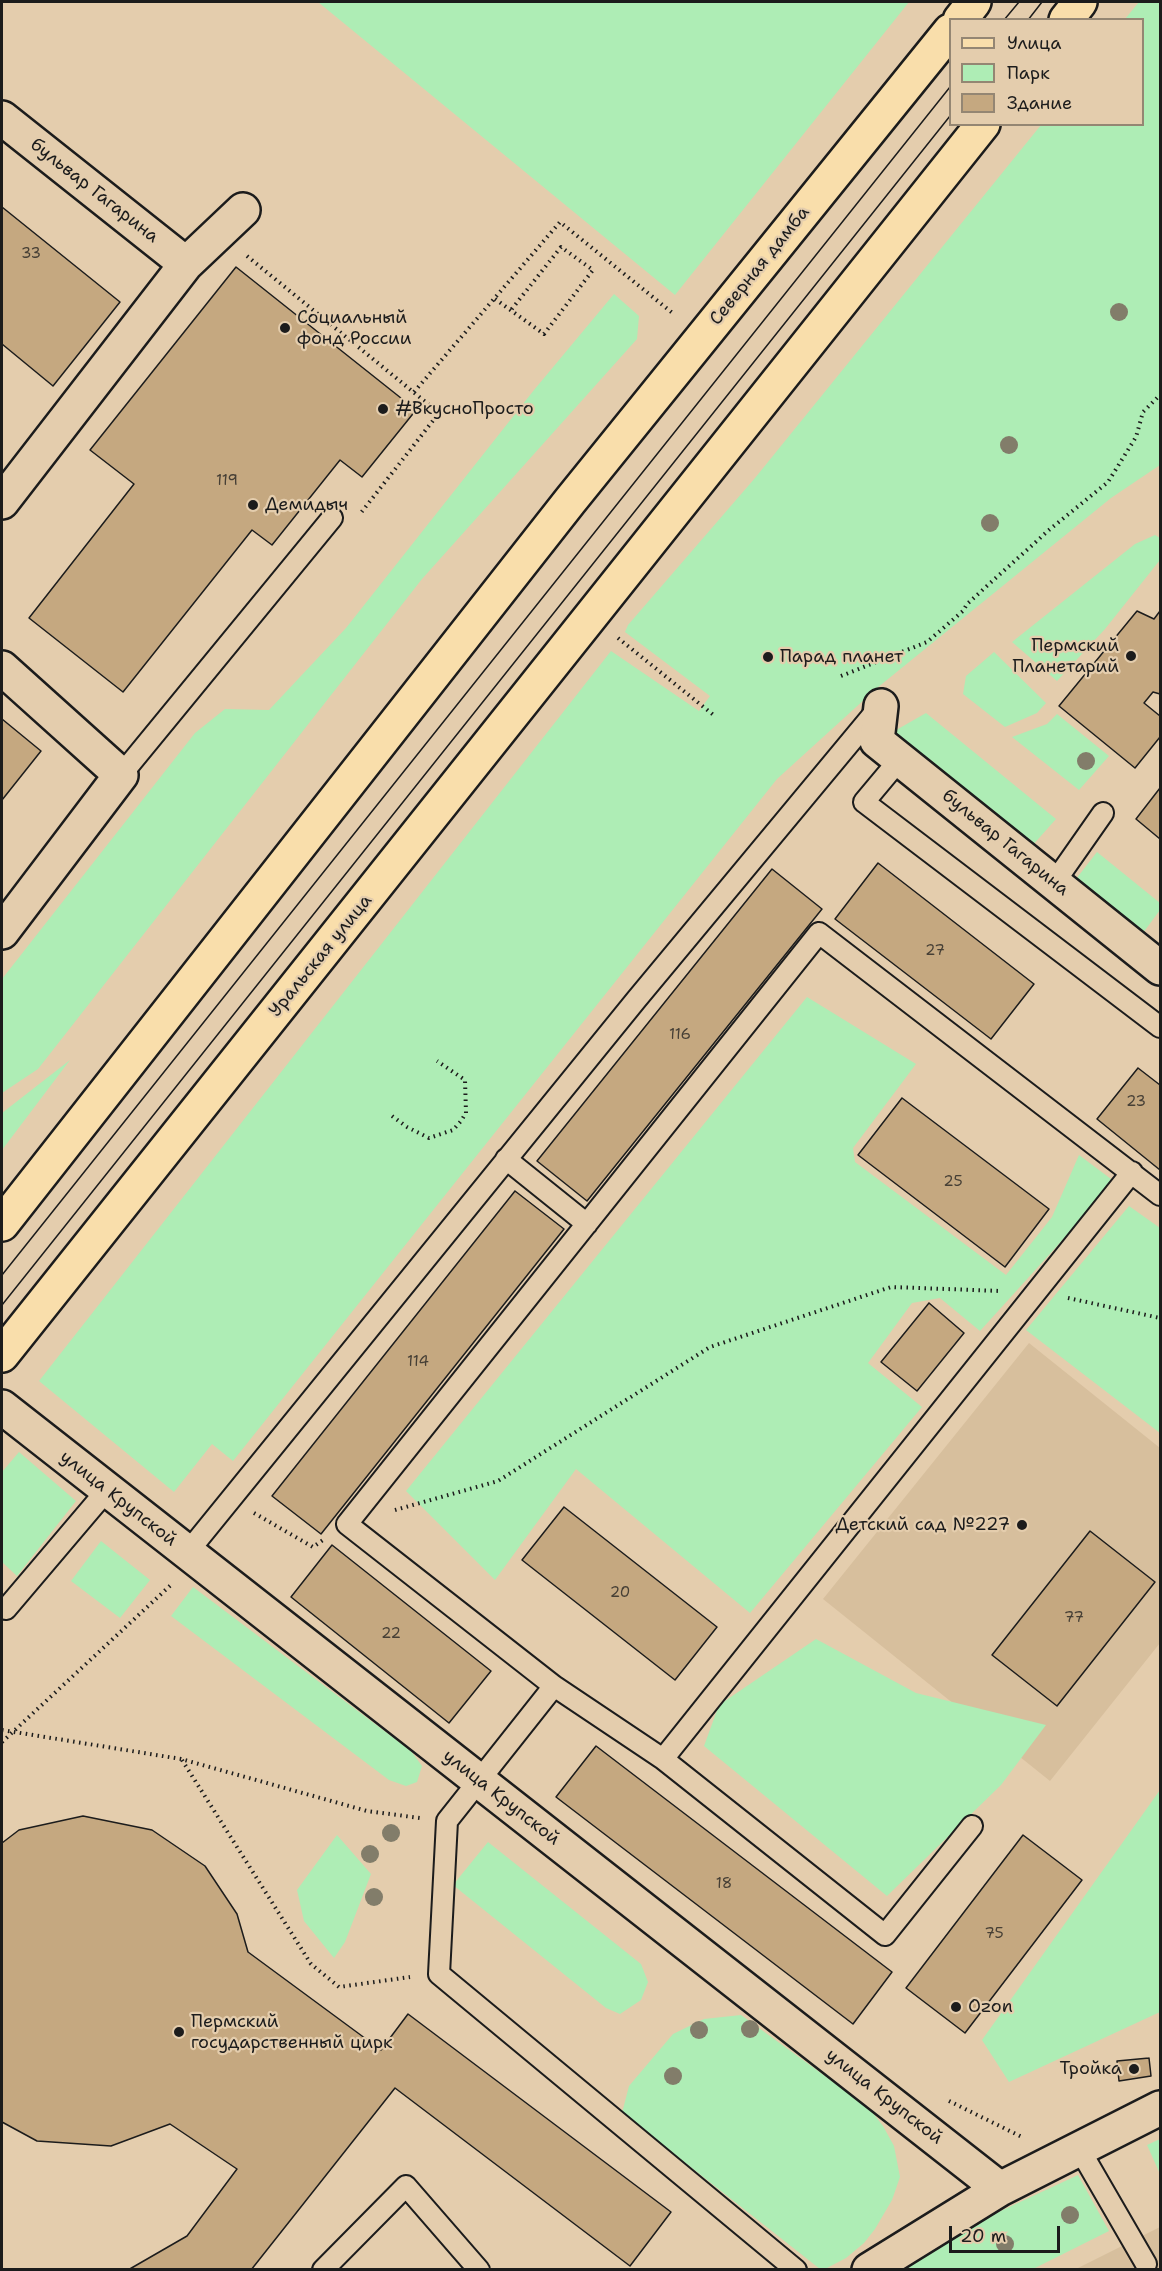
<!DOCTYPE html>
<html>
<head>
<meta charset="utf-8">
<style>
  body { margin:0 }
  #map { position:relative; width:1162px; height:2271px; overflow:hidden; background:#e4cdad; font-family:"Shantell Sans",sans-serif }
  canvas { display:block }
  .frame { position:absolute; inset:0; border:3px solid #1c1c1c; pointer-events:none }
  .legend { position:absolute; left:949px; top:18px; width:195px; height:108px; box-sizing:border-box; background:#e4cdad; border:2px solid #948673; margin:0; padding:8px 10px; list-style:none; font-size:18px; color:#1c1c1c }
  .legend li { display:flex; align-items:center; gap:12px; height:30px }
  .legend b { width:30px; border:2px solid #948673 }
  .scale { position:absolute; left:949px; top:2226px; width:111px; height:27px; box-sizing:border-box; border:3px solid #1c1c1c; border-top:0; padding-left:8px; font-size:18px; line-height:21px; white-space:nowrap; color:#1c1c1c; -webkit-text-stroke:4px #e4cdad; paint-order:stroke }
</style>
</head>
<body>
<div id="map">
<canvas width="1162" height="2271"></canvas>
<div class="frame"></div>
<ul class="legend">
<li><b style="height:8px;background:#f9deab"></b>Улица</li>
<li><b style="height:16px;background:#aeedb5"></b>Парк</li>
<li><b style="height:16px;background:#c5a880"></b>Здание</li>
</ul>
<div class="scale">20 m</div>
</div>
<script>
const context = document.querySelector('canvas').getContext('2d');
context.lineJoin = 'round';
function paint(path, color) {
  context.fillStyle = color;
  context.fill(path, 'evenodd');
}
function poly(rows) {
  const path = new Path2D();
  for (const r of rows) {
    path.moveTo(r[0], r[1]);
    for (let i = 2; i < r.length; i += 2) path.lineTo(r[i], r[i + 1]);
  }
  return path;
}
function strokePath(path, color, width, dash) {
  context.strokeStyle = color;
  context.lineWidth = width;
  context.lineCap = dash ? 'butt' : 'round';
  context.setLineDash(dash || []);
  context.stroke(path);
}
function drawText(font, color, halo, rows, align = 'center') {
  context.font = font + ' "Shantell Sans",sans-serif';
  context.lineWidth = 4.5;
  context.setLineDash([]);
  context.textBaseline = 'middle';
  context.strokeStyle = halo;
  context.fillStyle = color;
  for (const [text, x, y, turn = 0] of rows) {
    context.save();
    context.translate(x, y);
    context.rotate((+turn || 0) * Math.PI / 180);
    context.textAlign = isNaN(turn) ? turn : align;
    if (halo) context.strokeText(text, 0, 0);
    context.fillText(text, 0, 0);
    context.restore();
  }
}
paint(poly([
  [1029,1343,1160,1448,1160,1643,1050,1781,823,1599],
  [1160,2227,1160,2269,1076,2269]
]), '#d7bf9d');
paint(poly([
  [318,2,909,2,675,295],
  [1139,2,1160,2,1160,465,1111,498,877,688,777,779,233,1461,212,1444,174,1492,39,1381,611,651,699,711,710,696,625,632,628,625,755,478,1041,125,1142,124,1142,20,1125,19],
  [614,294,639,316,637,339,422,579,38,1069,2,1093,2,979,195,733,225,709,269,710,346,628,534,390],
  [1155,535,1160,538,1160,560,1105,629,1057,681,1012,642,1135,544],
  [994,652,1046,703,1037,713,1005,727,963,694,966,676],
  [926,713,1056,819,1032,846,891,733],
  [1057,714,1109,756,1079,790,1012,737,1047,724],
  [1097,852,1160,903,1160,910,1143,933,1076,879],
  [807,997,916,1064,853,1148,855,1162,1006,1275,1052,1217,1079,1155,1115,1182,980,1331,940,1298,912,1303,868,1363,922,1407,750,1613,576,1469,495,1580,406,1491],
  [70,1060,2,1150,2,1113],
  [1129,1206,1160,1228,1160,1433,1026,1330],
  [19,1452,76,1501,17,1576,2,1562,2,1472],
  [101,1541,150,1580,120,1618,71,1581],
  [193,1587,411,1751,422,1766,417,1782,406,1786,389,1780,171,1616],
  [816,1639,916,1693,1046,1725,1001,1785,887,1896,704,1746,719,1705],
  [1160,1790,1160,2012,1009,2082,982,2040],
  [337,1835,371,1874,345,1942,334,1958,304,1921,297,1890],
  [488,1842,641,1964,648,1982,641,2000,620,2014,606,2008,453,1885],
  [741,2015,869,2108,883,2126,894,2146,900,2177,892,2200,875,2229,864,2243,846,2258,825,2269,820,2269,622,2113,629,2086,673,2034,704,2019],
  [1160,2139,1160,2174,1147,2145],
  [1078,2175,1109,2231,1033,2269,902,2270,903,2261,947,2236]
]), '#aeedb5');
const building = poly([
  [2,207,120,302,53,386,2,344,2,207],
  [236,267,416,410,362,477,340,460,272,545,252,530,123,692,29,618,134,484,90,450,236,267],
  [1137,611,1154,619,1160,611,1160,694,1153,692,1144,703,1160,716,1160,737,1135,768,1059,706,1137,611],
  [2,719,41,751,2,800,2,719],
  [1160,788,1160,839,1136,819,1160,788],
  [878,863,1034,984,991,1039,835,919,878,863],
  [772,869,822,909,587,1201,537,1161,772,869],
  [1138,1068,1160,1085,1160,1170,1097,1119,1138,1068],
  [902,1098,1049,1209,1005,1267,858,1155,902,1098],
  [515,1191,564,1229,321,1534,272,1496,515,1191],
  [929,1303,964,1333,917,1391,881,1362,929,1303],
  [564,1507,717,1627,675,1680,522,1560,564,1507],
  [1090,1531,1155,1582,1057,1706,992,1655,1090,1531],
  [332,1545,491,1671,449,1723,291,1597,332,1545],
  [596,1746,892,1972,853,2024,556,1797,596,1746],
  [83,1816,152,1830,205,1866,237,1914,248,1952,381,2050,408,2014,671,2212,630,2266,395,2088,251,2270,128,2270,187,2236,237,2169,170,2124,111,2146,37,2141,2,2122,2,1843,19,1830,83,1816],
  [1023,1835,1082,1880,965,2033,906,1988,1023,1835],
  [1149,2058,1151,2076,1119,2081,1117,2061,1149,2058]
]);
paint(building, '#c5a880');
strokePath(building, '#1c1c1c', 1.5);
const service = poly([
  [900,759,864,802,1160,1027],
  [121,775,332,518],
  [1054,883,1103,813],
  [506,1159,587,1224],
  [187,1553,636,1000,877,710],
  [6,1609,107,1490],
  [554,1686,447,1821,439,1974,796,2270],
  [663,1759,1132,1172],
  [972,1826,885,1935,663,1759,554,1686,347,1524,819,933,1160,1195],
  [1080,2150,1146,2264],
  [323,2270,406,2186,479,2270]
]);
const minor = poly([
  [2,118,186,264],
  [2,502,186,264,243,210],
  [2,668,121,775,2,932],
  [881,706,877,741,1160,968],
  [2,1407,1000,2189],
  [869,2270,1000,2189,1160,2108]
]);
const primary = poly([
  [960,20,974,2],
  [1066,20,1080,2],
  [2,1224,570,501,950,31],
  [2,1355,983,124]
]);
strokePath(service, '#1c1c1c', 24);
strokePath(minor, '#1c1c1c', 38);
strokePath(primary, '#1c1c1c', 38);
strokePath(poly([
  [247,256,439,413,360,514],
  [495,299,544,334,593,270,561,247,511,310],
  [414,392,560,222,675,315],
  [618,638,716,717],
  [841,676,927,642,963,611,967,604,1049,530,1108,482,1136,437,1143,412,1160,395],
  [392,1116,407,1127,429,1138,453,1130,461,1121,466,1113,465,1080,437,1061],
  [1068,1298,1160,1318],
  [395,1510,498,1481,710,1347,891,1287,1001,1291],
  [254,1513,313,1547,323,1540],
  [2,1730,181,1759,367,1811,420,1818],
  [2,1742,173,1583],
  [182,1760,311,1964,339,1987,410,1977],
  [949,2101,1022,2137]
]), '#1c1c1c', 4, [1.5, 4.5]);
strokePath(service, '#e4cdad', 20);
strokePath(minor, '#e4cdad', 33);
strokePath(primary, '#f9deab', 33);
strokePath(poly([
  [1004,20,1019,2],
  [1028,20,1042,2],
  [2,1275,950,87],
  [2,1305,950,116]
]), '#1c1c1c', 1.5);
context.fillStyle = '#827d6a';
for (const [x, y] of [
  [1119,312],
  [1009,445],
  [990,523],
  [1086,761],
  [391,1833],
  [370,1854],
  [374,1897],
  [750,2029],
  [699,2030],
  [673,2076],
  [1070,2215],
  [1005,2244]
]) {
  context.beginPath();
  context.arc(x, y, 9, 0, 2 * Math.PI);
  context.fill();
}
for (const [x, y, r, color] of [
  [285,328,6,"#1c1c1c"],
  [383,409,6,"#1c1c1c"],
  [253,505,6,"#1c1c1c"],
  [1131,656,6,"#1c1c1c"],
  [768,657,6,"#1c1c1c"],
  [1022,1525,6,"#1c1c1c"],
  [956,2007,6,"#1c1c1c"],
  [179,2032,6,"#1c1c1c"],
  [1134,2069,6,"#1c1c1c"]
]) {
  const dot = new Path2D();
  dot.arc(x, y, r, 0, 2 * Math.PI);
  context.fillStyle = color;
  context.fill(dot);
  strokePath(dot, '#e4cdad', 2);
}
drawText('15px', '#463f35', null, [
  ["33",31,254],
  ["119",227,481],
  ["27",935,951],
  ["116",680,1035],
  ["23",1136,1102],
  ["25",953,1182],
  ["114",418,1362],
  ["20",620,1593],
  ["77",1074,1618],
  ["22",391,1634],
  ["18",724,1884],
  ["75",994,1934]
]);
drawText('18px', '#1c1c1c', '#e4cdad', [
  ["бульвар Гагарина",94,191,38],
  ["Северная дамба",760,266,-51],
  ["бульвар Гагарина",1005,843,39],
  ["Уральская улица",321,956,-51],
  ["улица Крупской",118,1499,38],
  ["улица Крупской",501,1798,38],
  ["улица Крупской",884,2097,38]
]);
drawText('18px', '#1c1c1c', '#e4cdad', [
  ["Социальный",297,318],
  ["фонд России",297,339],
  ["#ВкусноПросто",395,409],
  ["Демидыч",265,505],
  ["Пермский",1119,646,"right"],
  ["Планетарий",1119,667,"right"],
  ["Парад планет",780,657],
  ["Детский сад №227",1010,1525,"right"],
  ["Ozon",968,2007],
  ["Пермский",191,2022],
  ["государственный цирк",191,2043],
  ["Тройка",1122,2069,"right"]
], 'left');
</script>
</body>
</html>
